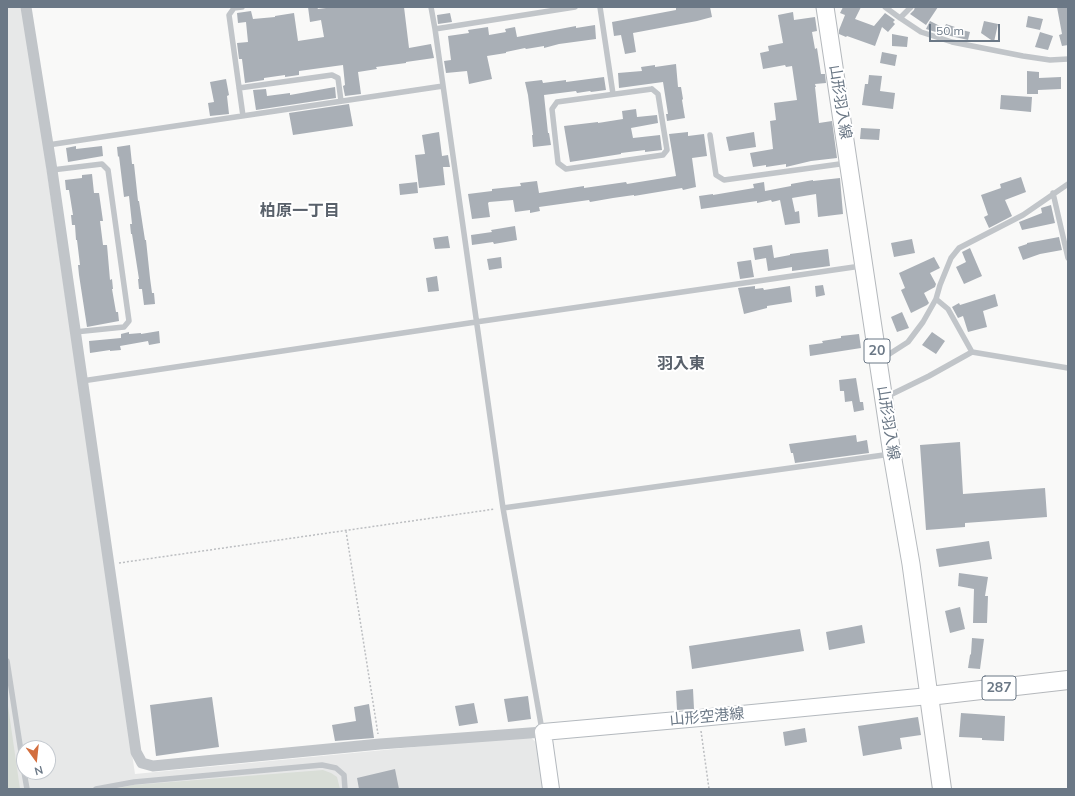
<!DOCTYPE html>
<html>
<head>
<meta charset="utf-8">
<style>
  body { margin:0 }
  #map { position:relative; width:1075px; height:796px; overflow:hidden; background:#f9f9f8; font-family:Mulish,sans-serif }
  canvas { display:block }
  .frame { position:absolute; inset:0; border:8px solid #6b7886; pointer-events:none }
  .north { position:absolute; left:16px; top:740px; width:40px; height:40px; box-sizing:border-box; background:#fff; border:1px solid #c4c9cf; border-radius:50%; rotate:165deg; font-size:11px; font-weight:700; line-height:16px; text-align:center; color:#6b7886 }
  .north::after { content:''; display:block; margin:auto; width:14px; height:18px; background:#d36e3e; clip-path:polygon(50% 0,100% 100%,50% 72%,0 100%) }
  .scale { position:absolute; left:929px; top:24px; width:71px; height:18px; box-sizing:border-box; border:2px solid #6b7886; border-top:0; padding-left:5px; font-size:12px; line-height:14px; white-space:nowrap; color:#6b7886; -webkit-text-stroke:3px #fff; paint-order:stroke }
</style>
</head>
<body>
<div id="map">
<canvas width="1075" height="796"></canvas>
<div class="frame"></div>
<div class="north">N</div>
<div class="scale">50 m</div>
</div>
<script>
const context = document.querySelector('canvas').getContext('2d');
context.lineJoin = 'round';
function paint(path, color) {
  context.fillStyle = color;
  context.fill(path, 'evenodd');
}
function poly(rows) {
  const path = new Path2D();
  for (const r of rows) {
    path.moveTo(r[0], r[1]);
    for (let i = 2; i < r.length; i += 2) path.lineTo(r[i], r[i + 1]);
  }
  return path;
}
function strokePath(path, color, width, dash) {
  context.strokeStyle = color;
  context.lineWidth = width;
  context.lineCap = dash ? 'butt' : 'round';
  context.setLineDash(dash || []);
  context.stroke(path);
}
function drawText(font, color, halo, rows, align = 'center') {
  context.font = font + ' Mulish,"Noto Sans JP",sans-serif';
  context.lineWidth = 4;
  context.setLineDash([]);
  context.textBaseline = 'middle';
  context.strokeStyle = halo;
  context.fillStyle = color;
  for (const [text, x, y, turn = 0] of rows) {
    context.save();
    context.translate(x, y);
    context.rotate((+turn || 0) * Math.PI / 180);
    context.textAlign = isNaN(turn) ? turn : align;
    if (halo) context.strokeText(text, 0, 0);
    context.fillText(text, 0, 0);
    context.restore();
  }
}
paint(poly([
  [7,7,23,7,135,774,529,736,538,744,545,789,7,789],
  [24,748,48,748,48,772,24,772]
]), '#e7e8e8');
paint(poly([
  [7,699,20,789,7,789],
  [323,770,331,773,337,777,340,789,114,789,133,785]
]), '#d9ded7');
paint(poly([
  [308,7,317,7,318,9,334,7,404,7,409,48,431,44,434,58,406,62,406,63,376,67,377,69,358,72,361,94,345,96,343,86,345,85,343,65,299,71,299,75,285,77,285,75,264,78,264,80,245,83,242,59,239,59,237,43,248,42,246,22,238,23,237,13,251,11,253,19,275,17,275,16,294,13,298,41,324,37,321,20,310,22],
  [682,7,710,7,712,17,697,21,633,33,636,52,625,54,621,35,614,36,612,22,676,10,676,8],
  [843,7,861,7,855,19,874,26,885,13,895,20,893,22,895,24,888,32,882,27,875,46,847,36,846,37,839,34,839,30,845,15,840,13],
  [915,7,938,7,926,25,910,14,914,10],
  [1057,7,1068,7,1068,45,1062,46,1059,35,1062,34],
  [793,12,794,20,815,17,817,31,812,32,815,49,817,48,821,74,825,74,826,83,815,84,816,87,815,87,819,123,832,121,837,158,811,161,786,167,786,164,766,167,766,165,753,167,750,153,773,149,770,121,776,120,774,103,797,100,792,66,786,67,785,65,763,69,760,53,769,51,768,46,783,43,778,15],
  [450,13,452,22,438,24,437,15],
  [1028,16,1043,19,1040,30,1026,27],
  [930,21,942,27,939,33,926,29],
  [984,21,998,24,994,42,981,33],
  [946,24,955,27,954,28,970,32,968,40,942,34],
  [595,25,596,39,559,44,544,48,544,46,526,49,525,48,506,52,506,53,487,56,492,79,469,84,467,71,446,73,444,61,451,60,448,36,469,33,468,30,488,27,489,35,506,32,505,29,515,27,517,37,576,26,576,28],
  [1040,32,1053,36,1048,50,1035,47],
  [892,34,908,37,907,47,892,46],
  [882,52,897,55,895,66,880,63],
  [676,64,678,87,681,87,683,99,682,100,685,118,667,121,666,114,668,114,663,82,619,88,618,73,642,71,641,67,655,65,655,67],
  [1027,71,1039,72,1039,78,1061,77,1061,89,1038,90,1038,94,1027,94],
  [869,75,882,76,880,91,895,93,893,109,862,105,865,84,868,84],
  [604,77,606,90,591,92,590,91,577,93,576,91,544,95,548,133,549,133,551,145,533,147,532,135,533,135,528,95,525,82,542,80,543,83,566,80,566,82],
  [226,79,229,95,227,96,229,114,210,116,208,103,214,102,210,82],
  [335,87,336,98,256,110,253,90,266,89,267,96,290,93,290,95],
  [1001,95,1032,97,1031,112,1000,109],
  [349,104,353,126,293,135,289,113],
  [636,109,637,117,657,115,658,123,631,128,633,138,660,135,662,150,645,152,645,150,621,153,621,154,570,162,564,126,598,122,598,123,623,119,622,111],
  [861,128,880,129,879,140,860,139],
  [439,132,442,156,448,155,450,167,443,167,445,185,419,188,415,155,425,154,422,135],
  [688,132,688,136,704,134,707,156,692,158,696,187,683,190,682,188,634,196,634,195,613,198,590,202,589,200,539,207,540,211,530,213,530,210,515,212,513,200,489,202,488,203,490,217,472,219,468,194,492,191,492,189,521,186,520,183,537,181,539,193,584,186,584,188,626,182,627,184,676,176,669,134],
  [754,132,756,147,729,151,726,137],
  [130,145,132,164,134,164,138,201,139,201,145,240,146,240,150,278,152,293,154,293,155,304,144,305,142,289,139,289,138,279,139,279,132,234,131,234,130,224,132,224,129,196,124,197,119,156,118,157,117,147],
  [76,146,76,149,102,146,103,156,68,162,66,148],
  [92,174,94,193,99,193,103,221,100,221,103,245,107,245,110,280,112,279,113,289,112,289,116,312,118,312,119,321,87,327,79,275,78,265,80,265,77,240,76,240,75,225,72,225,71,215,73,215,69,190,66,190,65,180,82,178,82,175],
  [1021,177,1026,192,1005,200,1012,216,989,228,984,217,988,215,981,195,1001,188,1000,184],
  [840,178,843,214,818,217,816,194,792,198,795,212,799,211,800,223,785,225,780,200,772,202,771,200,757,203,757,201,701,209,699,196,713,194,713,195,754,188,753,184,764,182,765,191,791,186,791,184,813,180,813,181],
  [417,182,418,193,400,195,399,184],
  [1051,205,1055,223,1022,230,1019,222,1042,213,1041,208],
  [515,226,517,240,494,244,493,242,472,245,471,235,492,232,491,230],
  [448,236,450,248,435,249,433,238],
  [1059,237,1062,250,1040,254,1023,260,1018,247,1027,244,1027,243],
  [912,239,915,253,894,257,891,243],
  [772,245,774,258,790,255,790,254,828,249,830,266,792,271,792,267,768,271,766,258,755,260,753,248],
  [970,248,982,276,964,284,956,267,966,262,962,252],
  [501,257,502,268,489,270,487,259],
  [934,257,940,268,930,273,936,284,935,287,924,293,929,303,927,305,911,313,901,290,905,288,899,273],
  [751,260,754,277,740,279,737,262],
  [437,276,439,291,428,292,426,278],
  [823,285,825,295,816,297,815,286],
  [755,286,755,289,763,288,764,290,790,286,792,302,767,306,767,308,744,314,738,288],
  [995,294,998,306,983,311,987,327,968,332,963,316,958,318,952,307,959,303,960,305],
  [902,312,909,328,897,332,891,317],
  [159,331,160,343,149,345,148,341,120,346,121,350,110,351,110,350,90,353,89,341,121,338,121,334,129,332,129,334,141,333,141,334],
  [932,332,945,341,936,354,922,345],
  [859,334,861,348,810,356,809,345,823,343,822,341,841,338,841,336],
  [856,378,860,402,863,402,864,410,854,412,852,401,845,402,844,391,840,391,839,380],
  [856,435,857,442,867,440,869,453,795,463,793,453,791,453,789,444],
  [960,442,963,494,1045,488,1047,517,965,523,965,527,926,530,920,445],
  [989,541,992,559,939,567,936,549],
  [959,573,988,577,985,596,988,596,987,623,973,623,974,589,958,586],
  [960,607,965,629,950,633,945,611],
  [862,625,865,643,829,650,826,632],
  [800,629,804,651,692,669,689,646],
  [972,638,984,639,980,669,968,668,970,655,971,654],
  [693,689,694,709,677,710,676,691],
  [528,696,531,719,508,722,504,699],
  [212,697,219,747,156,756,150,705],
  [474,703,478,723,459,726,455,706],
  [369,704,374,738,335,741,332,725,356,721,354,707],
  [961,713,1005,716,1004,741,982,740,982,738,959,737],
  [918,717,921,735,900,738,902,749,863,756,858,726],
  [805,728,807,742,785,746,783,732],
  [395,769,399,789,359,789,357,778]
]), '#a9afb6');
const secondary = poly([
  [551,789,543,732,700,718,929,696]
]);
const primary = poly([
  [825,7,892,454,911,564,929,696]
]);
const trunk = poly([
  [942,789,929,696,1068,680]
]);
strokePath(secondary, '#b4b9be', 18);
strokePath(primary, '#b5b9bd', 19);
strokePath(trunk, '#b5b8bc', 20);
strokePath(poly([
  [346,531,378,734],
  [119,563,495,509],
  [701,731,709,789]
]), '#bcbec1', 1.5, [2, 2]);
strokePath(poly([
  [242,7,234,8,229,15,243,116],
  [431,7,435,29,575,7],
  [600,7,613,94],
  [885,7,900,18,921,32,952,42,1023,56,1050,60,1068,59],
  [900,18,911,7],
  [435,29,503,508,542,730],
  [239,88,332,75,338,78,341,101],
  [652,89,658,94,667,150,663,155,566,169,558,163,552,109,557,102,652,89],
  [710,135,716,175,724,180,847,163],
  [48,145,443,86],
  [52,170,102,164,108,170,129,321,124,327,75,332],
  [1053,193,1068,258],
  [936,299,948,309,972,352],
  [880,360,908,342,923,322,936,299,940,285,951,258,959,248,1023,215,1068,184],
  [82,381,476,322,861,266],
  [886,397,929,376,972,352,1068,368],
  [503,508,891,454],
  [7,661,24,771],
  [24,772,27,789],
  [96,789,134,782,322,765,336,768,344,775,345,789]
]), '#c1c5c9', 5.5);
strokePath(poly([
  [26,7,52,170,136,752,142,763,153,766,380,744,543,732]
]), '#c1c5c9', 11);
strokePath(secondary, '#fff', 16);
strokePath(primary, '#fff', 17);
strokePath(trunk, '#fff', 18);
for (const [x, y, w] of [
  [877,351,26],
  [999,688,34]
]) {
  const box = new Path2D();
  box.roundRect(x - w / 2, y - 12, w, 24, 3);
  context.fillStyle = '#fff';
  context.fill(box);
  strokePath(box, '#6b7886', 1);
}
drawText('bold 14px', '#6b7886', null, [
  ["20",877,351],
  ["287",999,688]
]);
drawText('15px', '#6b7886', '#fff', [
  ["山形羽入線",840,102,81],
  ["山形羽入線",888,423,81],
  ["山形空港線",707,717,-5]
]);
drawText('bold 16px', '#59616b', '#fff', [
  ["柏原一丁目",300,211],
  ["羽入東",681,364]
]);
</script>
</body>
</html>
